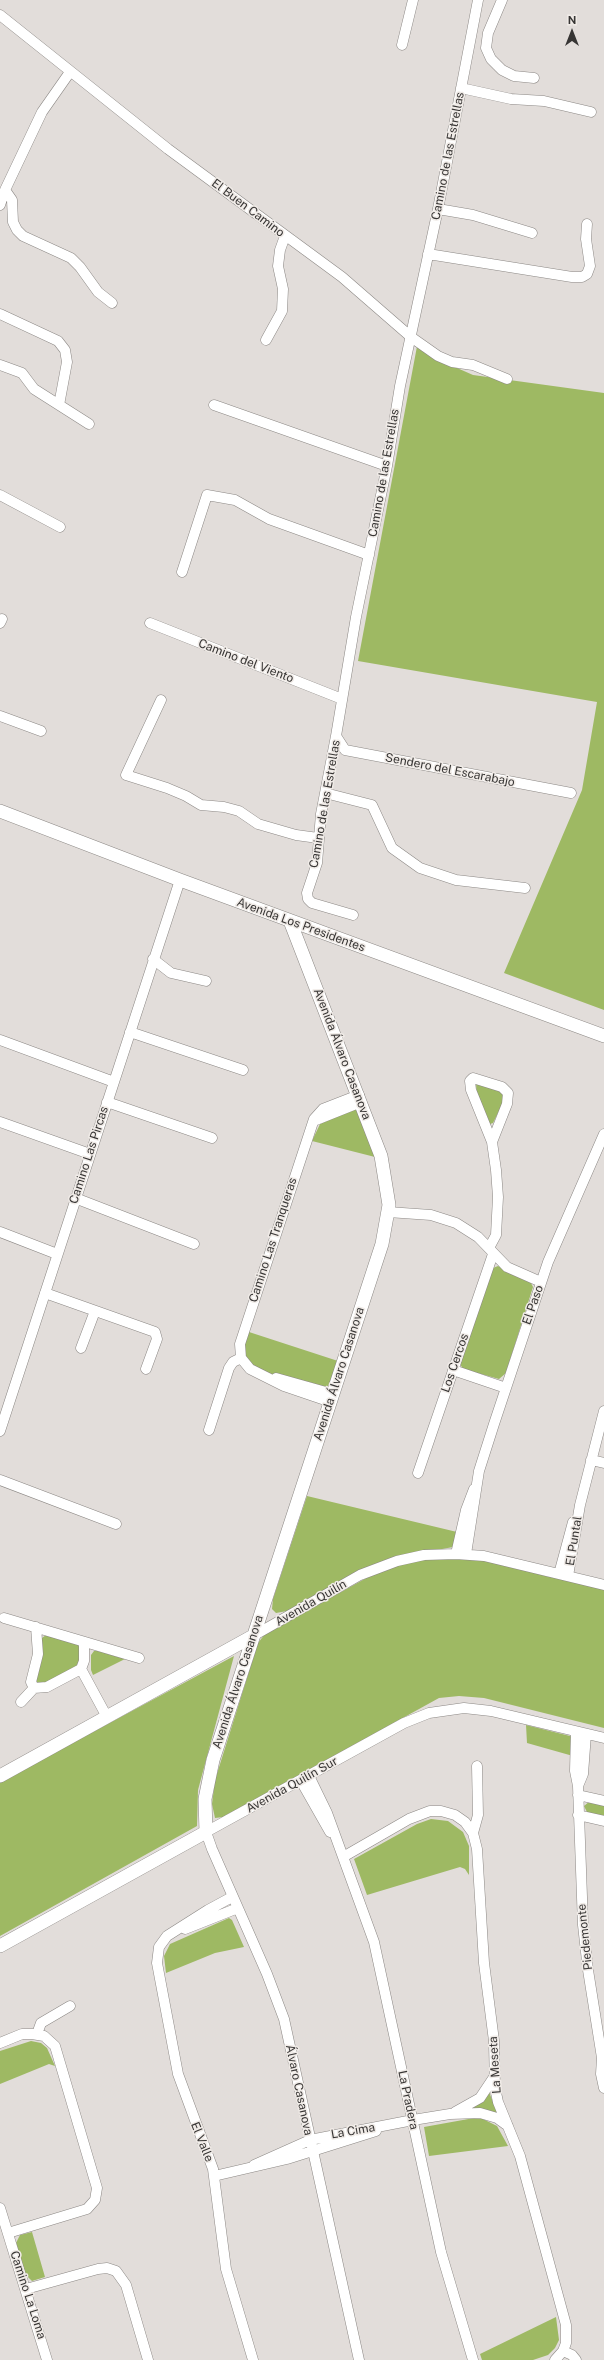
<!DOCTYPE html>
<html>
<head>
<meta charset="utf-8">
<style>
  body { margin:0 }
  #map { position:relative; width:604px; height:2360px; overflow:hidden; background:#e2ddda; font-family:"Public Sans",sans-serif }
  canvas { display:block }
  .north { position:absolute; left:552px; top:12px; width:40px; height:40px; -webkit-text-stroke:3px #f0ebe7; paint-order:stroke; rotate:0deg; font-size:11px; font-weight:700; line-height:16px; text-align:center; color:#373534 }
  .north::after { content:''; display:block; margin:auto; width:14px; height:18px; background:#373534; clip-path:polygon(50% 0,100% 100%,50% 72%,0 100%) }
</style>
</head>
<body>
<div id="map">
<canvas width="604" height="2360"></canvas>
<div class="north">N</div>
</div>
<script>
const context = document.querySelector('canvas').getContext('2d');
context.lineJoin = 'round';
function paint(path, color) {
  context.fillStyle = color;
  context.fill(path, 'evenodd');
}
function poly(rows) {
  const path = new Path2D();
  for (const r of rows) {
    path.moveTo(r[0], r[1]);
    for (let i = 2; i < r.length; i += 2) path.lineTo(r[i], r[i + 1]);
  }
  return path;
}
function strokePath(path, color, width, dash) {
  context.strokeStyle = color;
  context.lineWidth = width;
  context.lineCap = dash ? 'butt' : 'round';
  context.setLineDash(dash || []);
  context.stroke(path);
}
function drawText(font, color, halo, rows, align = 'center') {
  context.font = font + ' "Public Sans",sans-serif';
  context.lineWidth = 3;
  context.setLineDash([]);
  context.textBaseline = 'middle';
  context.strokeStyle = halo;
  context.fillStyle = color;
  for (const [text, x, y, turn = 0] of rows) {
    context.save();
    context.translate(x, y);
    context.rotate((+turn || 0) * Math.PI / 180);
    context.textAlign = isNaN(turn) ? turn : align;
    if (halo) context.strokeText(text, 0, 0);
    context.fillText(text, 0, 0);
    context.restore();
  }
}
paint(poly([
  [418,341,448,364,473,375,604,393,604,1010,504,973,582,790,597,702,358,661],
  [476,1083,500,1091,503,1094,505,1099,493,1123,490,1124,477,1098],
  [354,1108,358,1111,375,1157,312,1141,320,1124],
  [498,1266,531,1283,533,1287,506,1373,499,1379,463,1369,460,1364,493,1268],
  [249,1332,338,1361,328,1390,254,1369,245,1355,244,1346],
  [307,1496,457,1532,453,1547,426,1552,287,1611,276,1613,272,1609,273,1599],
  [453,1558,485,1561,604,1589,604,1728,484,1698,459,1696,439,1698,223,1817,215,1818,212,1804,215,1780,258,1643,265,1634,370,1576,396,1566,423,1560],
  [46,1635,78,1645,81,1650,79,1665,47,1683,38,1684,36,1681,42,1658,42,1638],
  [94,1651,98,1651,125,1659,93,1675,91,1670,91,1655],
  [234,1656,198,1790,197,1826,0,1936,0,1782],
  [526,1725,574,1737,573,1756,527,1743],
  [590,1801,604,1803,604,1818,587,1812,584,1806],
  [431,1819,448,1821,463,1832,469,1846,469,1875,465,1869,460,1867,367,1895,354,1859,417,1824],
  [229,1918,232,1920,244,1947,215,1953,166,1973,164,1956,170,1944],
  [31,2041,41,2043,47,2048,55,2066,49,2064,0,2084,0,2051],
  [489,2092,497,2112,495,2113,475,2110,474,2107],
  [474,2118,483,2119,497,2126,508,2146,429,2156,424,2127],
  [32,2232,45,2277,32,2281,26,2275,16,2243,20,2235],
  [556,2317,559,2340,555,2348,548,2355,533,2360,482,2360,480,2354]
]), '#9eb963');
const minor = poly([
  [502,0,488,33,486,48,491,59,502,70,514,76,534,78],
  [0,15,168,149,342,277,411,337,438,356,452,362,473,365,507,379],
  [402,45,413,0],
  [461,88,511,99,544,101,591,112],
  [5,190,12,200,13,222,17,230,23,236,71,258,80,267,98,292,112,303],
  [0,205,5,190,42,112,70,72],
  [438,209,473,215,532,233],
  [428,254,572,277,582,277,587,274,590,266,586,239,587,224],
  [0,314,58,341,65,350,67,362,59,405],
  [266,340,282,311,283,289,278,266,280,250,285,236],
  [0,365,22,373,34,389,89,424],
  [214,405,387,466],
  [0,495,60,527],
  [182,572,207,495,235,500,269,519,369,555],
  [0,623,2,619],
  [150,623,342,699],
  [161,700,126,775,167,788,186,796,201,805,224,807,239,811,258,824,296,835,318,838],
  [0,716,41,731],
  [336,736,345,750,571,793],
  [325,793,372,805,392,848,420,868,456,880,525,888],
  [353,915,312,903,308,899,307,893,317,863,321,814,336,736,356,617,387,466,400,386,438,209,478,0],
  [153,959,171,973,206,981],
  [130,1032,243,1070],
  [0,1040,114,1082],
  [107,1102,212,1138],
  [316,1120,361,1102],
  [0,1122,90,1154],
  [75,1198,194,1244],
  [388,1212,431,1215,456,1223,478,1237,507,1267,541,1282],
  [0,1232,57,1254],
  [489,1248,496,1235,498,1197,496,1170,492,1142,471,1090,470,1081,473,1078,502,1087,508,1093,507,1104,492,1142],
  [45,1293,155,1332,157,1339,146,1369],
  [81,1348,95,1311],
  [453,1370,506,1388],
  [276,1378,333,1394],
  [331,1402,284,1386,250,1369,241,1358,240,1344,314,1119,323,1109,359,1095],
  [209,1430,229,1368,233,1362,241,1358],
  [0,1431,180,880],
  [591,1460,604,1463],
  [418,1473,493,1254],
  [0,1480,116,1524],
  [456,1554,466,1510,474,1489],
  [466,1554,479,1471,494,1424,548,1262,604,1134],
  [559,1574,573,1522],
  [568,1576,580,1505,604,1411],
  [4,1618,139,1658],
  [36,1627,38,1654,31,1682,34,1688,47,1687,81,1669,84,1661,84,1642],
  [253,1636,360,1575,397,1561,424,1555,456,1554,484,1556,604,1585],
  [81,1669,107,1717],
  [21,1702,34,1688],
  [576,1732,575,1771,578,1786,583,1925,588,1970,602,2058,601,2074,604,2088],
  [309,1776,327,1813,374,1942,441,2252,473,2360],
  [301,1781,330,1832],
  [578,1786,583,1774,586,1734],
  [578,1795,604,1801],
  [578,1815,604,1821],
  [473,1833,478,1815,477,1766],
  [343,1857,409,1819,430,1811,441,1811,455,1815,465,1822,473,1833,477,1849,484,1963,494,2041,495,2088,498,2102,520,2156,566,2325,566,2343,563,2351,555,2360],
  [232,1897,208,1910,167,1936,159,1947,157,1963,178,2074,213,2169,226,2269,253,2360],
  [185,1929,238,1908],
  [37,2034,41,2023,70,2006],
  [0,2043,22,2034,32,2034,44,2036,55,2046,97,2188,95,2200,87,2209,8,2233],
  [455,2112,480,2098,494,2077],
  [254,2165,310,2140,413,2120,450,2114,480,2113,497,2118,508,2126],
  [214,2176,287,2159,376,2131],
  [0,2208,47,2360],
  [26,2289,98,2269,107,2268,116,2271,126,2285,148,2360],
  [563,2351,572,2355,576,2360],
  [359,2360,284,2019,267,1974,212,1849,206,1832,404,1723,429,1713,464,1708,491,1711,604,1738]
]);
const tertiary = poly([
  [0,811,180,880,604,1036],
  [0,1776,253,1636],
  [0,1946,206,1832,205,1799,213,1760,382,1244,389,1205,381,1156,290,921]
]);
strokePath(minor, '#8c8885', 11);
strokePath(tertiary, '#8c8885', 14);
strokePath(minor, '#fff', 10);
strokePath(tertiary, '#fff', 13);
drawText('12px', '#373534', '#f0ebe7', [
  ["Camino de las Estrellas",448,156,-79],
  ["El Buen Camino",248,208,37],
  ["Camino de las Estrellas",384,473,-80],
  ["Camino del Viento",246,661,21],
  ["Sendero del Escarabajo",450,770,11],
  ["Camino de las Estrellas",325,804,-80],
  ["Avenida Los Presidentes",301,925,20],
  ["Avenida Álvaro Casanova",342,1054,69],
  ["Camino Las Pircas",89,1155,-72],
  ["Camino Las Tranqueras",273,1240,-72],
  ["El Paso",533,1305,-71],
  ["Los Cercos",455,1363,-71],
  ["Avenida Álvaro Casanova",339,1374,-72],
  ["El Puntal",574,1541,-81],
  ["Avenida Quilín",311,1603,-30],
  ["Avenida Álvaro Casanova",238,1682,-72],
  ["Avenida Quilín Sur",292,1785,-29],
  ["Piedemonte",585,1937,-96],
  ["La Meseta",495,2065,-94],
  ["Álvaro Casanova",299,2090,78],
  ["La Pradera",408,2100,78],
  ["La Cima",353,2131,-10],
  ["El Valle",202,2142,68],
  ["Camino La Loma",28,2295,72]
]);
</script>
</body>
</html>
